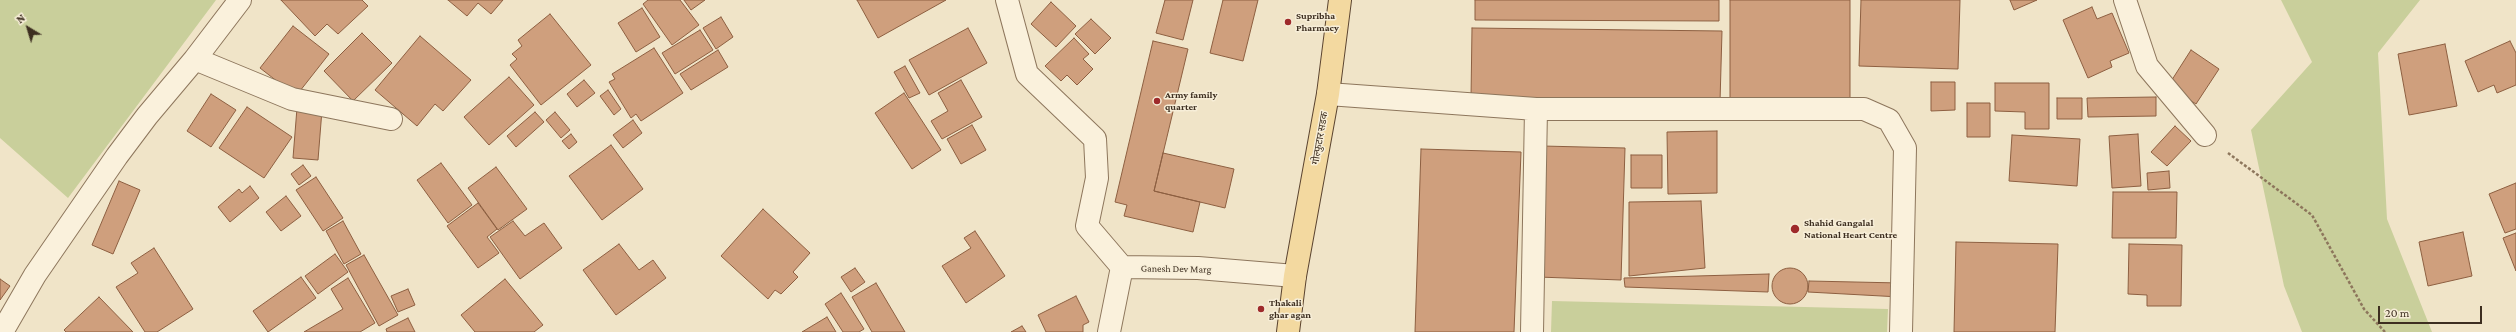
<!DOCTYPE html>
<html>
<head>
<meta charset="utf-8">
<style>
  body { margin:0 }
  #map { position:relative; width:2516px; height:332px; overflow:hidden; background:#f0e4c8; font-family:"Crimson Pro",serif }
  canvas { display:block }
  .north { position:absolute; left:8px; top:8px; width:40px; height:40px; -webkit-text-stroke:3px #f7eed8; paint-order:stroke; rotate:322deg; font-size:11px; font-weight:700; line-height:16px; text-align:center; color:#3d2e20 }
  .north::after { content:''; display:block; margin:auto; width:14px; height:18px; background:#3d2e20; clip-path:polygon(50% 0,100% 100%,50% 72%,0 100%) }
  .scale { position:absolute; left:2378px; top:306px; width:104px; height:18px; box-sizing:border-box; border:2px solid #3d2e20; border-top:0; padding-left:5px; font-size:12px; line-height:14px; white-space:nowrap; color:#3d2e20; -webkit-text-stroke:3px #f7eed8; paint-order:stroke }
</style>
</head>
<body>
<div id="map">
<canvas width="2516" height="332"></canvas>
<div class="north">N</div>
<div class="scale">20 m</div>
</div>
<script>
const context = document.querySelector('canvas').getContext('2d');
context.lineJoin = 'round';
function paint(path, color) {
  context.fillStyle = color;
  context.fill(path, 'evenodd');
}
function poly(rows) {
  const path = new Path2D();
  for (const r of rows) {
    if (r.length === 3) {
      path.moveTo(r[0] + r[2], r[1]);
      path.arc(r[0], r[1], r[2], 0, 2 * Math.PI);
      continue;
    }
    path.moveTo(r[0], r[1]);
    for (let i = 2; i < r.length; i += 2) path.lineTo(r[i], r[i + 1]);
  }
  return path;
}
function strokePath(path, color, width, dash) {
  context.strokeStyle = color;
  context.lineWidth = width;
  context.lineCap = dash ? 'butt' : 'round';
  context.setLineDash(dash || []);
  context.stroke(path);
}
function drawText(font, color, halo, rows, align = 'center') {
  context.font = font + ' "Crimson Pro","Noto Sans Devanagari",serif';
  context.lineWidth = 3;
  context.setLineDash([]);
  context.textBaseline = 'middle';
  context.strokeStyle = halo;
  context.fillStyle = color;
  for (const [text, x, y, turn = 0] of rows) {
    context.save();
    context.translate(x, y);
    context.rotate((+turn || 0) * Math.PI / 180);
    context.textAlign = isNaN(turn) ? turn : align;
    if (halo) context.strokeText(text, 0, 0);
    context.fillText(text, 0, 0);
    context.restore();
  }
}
paint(poly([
  [0,0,216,0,68,198,0,138],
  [2281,0,2420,0,2378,53,2387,219,2432,332,2302,332,2284,286,2251,130,2312,62],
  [1552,301,1888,309,1887,332,1551,332]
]), '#c9cf9b');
const building = poly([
  [281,0,362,0,368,6,338,34,327,24,315,36,281,0],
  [448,0,503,0,491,14,478,3,467,16,448,0],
  [648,0,680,0,699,25,672,45,643,4,648,0],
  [684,0,705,0,691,10,684,0],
  [857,0,946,0,878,38,857,0],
  [1165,0,1193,0,1183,40,1156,33,1165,0],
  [1223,0,1258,0,1243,61,1210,53,1223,0],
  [1475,0,1719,0,1719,21,1475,20,1475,0],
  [1730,0,1850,0,1850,100,1730,101,1730,0],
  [1861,0,1960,0,1958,69,1859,66,1861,0],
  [2010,0,2037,0,2014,10,2010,0],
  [1051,2,1076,26,1056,47,1031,24,1051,2],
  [2092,7,2097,19,2112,13,2129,53,2110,61,2112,67,2088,78,2063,20,2092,7],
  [642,8,660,37,636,52,618,23,642,8],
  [550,14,591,65,541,105,510,65,517,59,512,54,522,46,518,40,550,14],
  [721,17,733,37,716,49,703,28,721,17],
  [1091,19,1111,38,1095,54,1075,34,1091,19],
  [293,26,329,54,296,96,260,68,293,26],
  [968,28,987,63,929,95,909,60,968,28],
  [1472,28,1722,31,1720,102,1471,98,1472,28],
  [700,30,713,50,675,74,662,53,700,30],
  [362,33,392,63,353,101,324,71,362,33],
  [420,36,471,80,443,111,435,104,417,126,375,90,420,36],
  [1074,38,1089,54,1083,59,1093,69,1077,85,1067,75,1061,81,1045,66,1074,38],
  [1153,41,1188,49,1154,191,1200,202,1193,232,1124,216,1127,205,1115,202,1153,41],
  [2510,41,2516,53,2516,85,2497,93,2494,85,2478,92,2465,61,2510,41],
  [2445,44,2457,106,2409,115,2398,54,2445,44],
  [654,48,683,93,641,121,636,114,631,118,609,82,615,79,612,74,654,48],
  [718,50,728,67,691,90,680,74,718,50],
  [2191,50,2219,69,2196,104,2168,86,2191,50],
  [905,66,920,93,909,98,894,72,905,66],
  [509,77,534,105,489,145,464,117,509,77],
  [584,80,595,93,577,107,567,94,584,80],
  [961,80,982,117,942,139,931,121,948,111,938,93,961,80],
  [1931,82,1955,82,1955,110,1931,111,1931,82],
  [1995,83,2049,83,2049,129,2025,129,2025,112,1995,111,1995,83],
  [608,90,621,109,614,115,600,96,608,90],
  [904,93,941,150,912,169,875,113,904,93],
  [211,94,236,110,211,147,187,131,211,94],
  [2156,97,2156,116,2088,117,2087,98,2156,97],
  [2057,98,2082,98,2082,119,2057,119,2057,98],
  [1967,103,1990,103,1990,137,1967,137,1967,103],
  [247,107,292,137,264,178,219,148,247,107],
  [297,108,322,110,318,160,293,158,297,108],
  [535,112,544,122,516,147,507,136,535,112],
  [555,112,570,130,561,138,546,120,555,112],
  [633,120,642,133,623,148,613,135,633,120],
  [972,125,986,150,961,164,947,139,972,125],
  [2175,126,2191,141,2167,166,2151,152,2175,126],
  [1717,131,1717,193,1668,194,1667,132,1717,131],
  [571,134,577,142,569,149,562,141,571,134],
  [2138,134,2141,186,2112,188,2109,136,2138,134],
  [2012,135,2080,139,2077,186,2009,181,2012,135],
  [611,145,643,189,602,220,569,176,611,145],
  [1542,146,1625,148,1621,280,1538,277,1542,146],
  [1421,149,1521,152,1514,332,1415,332,1421,149],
  [1163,153,1234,169,1225,208,1154,191,1163,153],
  [1631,155,1662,155,1662,188,1631,188,1631,155],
  [441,163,472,205,448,223,417,180,441,163],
  [303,165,311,176,299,185,291,174,303,165],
  [496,167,527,209,498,230,468,188,496,167],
  [2169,171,2170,188,2148,190,2147,173,2169,171],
  [316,177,343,218,323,231,296,190,316,177],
  [119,181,140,190,113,254,92,245,119,181],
  [2516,183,2516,229,2505,233,2489,194,2516,183],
  [250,186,259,198,230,222,218,207,239,189,242,193,250,186],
  [2113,192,2177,192,2176,238,2112,238,2113,192],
  [286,196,301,216,281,231,266,212,286,196],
  [1701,201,1705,268,1629,276,1629,202,1701,201],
  [478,203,497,229,487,237,499,253,478,268,447,226,478,203],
  [763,209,810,253,793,272,798,277,781,294,775,290,768,299,721,256,763,209],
  [343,221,361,254,344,264,326,231,343,221],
  [513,221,525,236,544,223,562,248,520,279,490,237,513,221],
  [975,231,1005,276,966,303,942,266,971,248,964,238,975,231],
  [2463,232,2472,276,2428,286,2419,242,2463,232],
  [2516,233,2516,271,2503,238,2516,233],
  [1956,242,2058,244,2055,332,1954,332,1956,242],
  [619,244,639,270,653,260,666,278,616,315,583,270,619,244],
  [2129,244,2182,245,2181,306,2147,306,2147,295,2128,294,2129,244],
  [154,248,193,309,157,332,145,332,116,287,138,273,131,263,154,248],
  [335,254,348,272,318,294,305,276,335,254],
  [364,255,398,315,379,326,346,265,364,255],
  [855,268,865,282,851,292,841,277,855,268],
  [1790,286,18],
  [1769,274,1768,292,1625,287,1624,278,1769,274],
  [301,277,316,298,268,332,253,311,301,277],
  [348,278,375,323,360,332,304,332,343,309,331,289,348,278],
  [0,279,10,286,0,300,0,279],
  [505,279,543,325,534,332,475,332,461,315,505,279],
  [1809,281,1900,283,1900,297,1808,292,1809,281],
  [876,283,905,332,872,332,852,297,876,283],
  [408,289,415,305,398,312,391,296,408,289],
  [841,293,864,329,859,332,843,332,825,304,841,293],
  [1076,296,1089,322,1083,325,1083,332,1046,332,1038,315,1076,296],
  [99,297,133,332,66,332,64,330,99,297],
  [827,317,836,332,802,332,827,317],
  [408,318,415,332,387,332,386,329,408,318],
  [1022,326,1026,332,1011,332,1022,326]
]);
paint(building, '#cf9f7d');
strokePath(building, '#8d5f41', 1);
const minor = poly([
  [240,0,195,59,292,99,391,119],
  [1007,0,1027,74,1095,139,1097,178,1087,226,1122,267],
  [2125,0,2147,66,2205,135],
  [1328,94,1536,109,1864,109,1889,120,1905,148,1901,332],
  [2,332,35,275,117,156,147,116,195,59],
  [1109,332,1122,267,1198,268,1295,276],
  [1532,332,1536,109]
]);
const major = poly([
  [1288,332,1295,276,1328,94,1340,0]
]);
strokePath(minor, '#8d765c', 24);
strokePath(major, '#5b4430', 24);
strokePath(poly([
  [2228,153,2312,215,2364,309,2385,332]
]), '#8d765c', 2.5, [3, 2]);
strokePath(minor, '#faf1dc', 22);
strokePath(major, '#f3d9a0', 22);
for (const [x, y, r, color] of [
  [1288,22,4,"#9e2a2b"],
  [1157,101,4,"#9e2a2b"],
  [1795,229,5,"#9e2a2b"],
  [1261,309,4,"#9e2a2b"]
]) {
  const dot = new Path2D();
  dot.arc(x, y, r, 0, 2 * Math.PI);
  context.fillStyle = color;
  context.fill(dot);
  strokePath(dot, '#f7eed8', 1.5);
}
drawText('bold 10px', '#3d2e20', '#f7eed8', [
  ["Supribha",1296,16],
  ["Pharmacy",1296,28],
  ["Army family",1165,95],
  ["quarter",1165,107],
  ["Shahid Gangalal",1804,223],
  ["National Heart Centre",1804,235],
  ["Thakali",1269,303],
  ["ghar agan",1269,315]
], 'left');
drawText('10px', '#3d2e20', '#f7eed8', [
  ["गोल्फुटार सडक",1320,138,-80],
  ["Ganesh Dev Marg",1176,269,1]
]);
</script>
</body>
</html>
